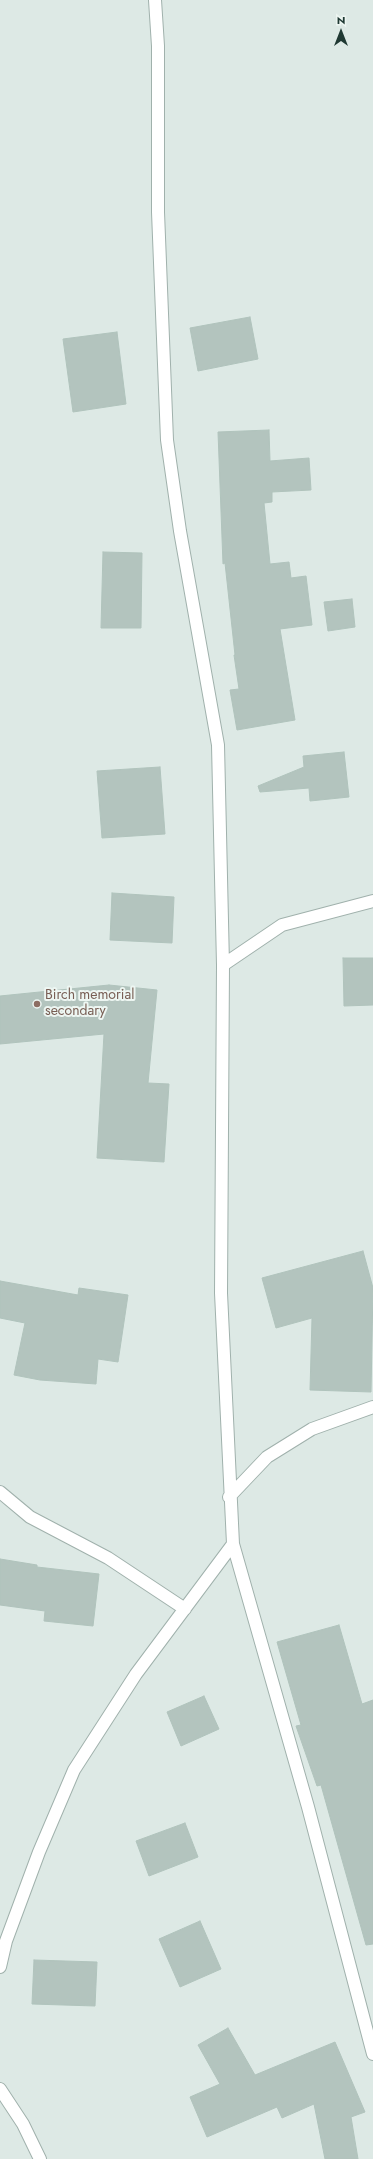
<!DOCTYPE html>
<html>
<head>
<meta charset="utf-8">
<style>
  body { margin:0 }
  #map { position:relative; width:373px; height:2159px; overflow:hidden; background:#dde9e5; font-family:Jost,sans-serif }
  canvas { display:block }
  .north { position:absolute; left:321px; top:12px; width:40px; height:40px; -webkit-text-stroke:3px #edf6f2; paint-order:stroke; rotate:0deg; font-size:11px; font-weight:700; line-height:16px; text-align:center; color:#1f3933 }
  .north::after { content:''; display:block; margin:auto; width:14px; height:18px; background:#1f3933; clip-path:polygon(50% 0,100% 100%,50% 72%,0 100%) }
</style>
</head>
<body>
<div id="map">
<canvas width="373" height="2159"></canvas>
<div class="north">N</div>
</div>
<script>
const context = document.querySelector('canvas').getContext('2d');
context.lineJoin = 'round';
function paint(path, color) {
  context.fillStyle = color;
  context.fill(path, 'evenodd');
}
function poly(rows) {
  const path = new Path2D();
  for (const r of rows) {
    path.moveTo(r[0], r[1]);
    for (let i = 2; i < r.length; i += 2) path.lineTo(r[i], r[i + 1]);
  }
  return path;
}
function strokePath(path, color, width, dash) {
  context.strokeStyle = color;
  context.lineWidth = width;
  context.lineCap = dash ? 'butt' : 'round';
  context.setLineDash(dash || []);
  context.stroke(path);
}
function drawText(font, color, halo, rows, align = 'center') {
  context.font = font + ' Jost,sans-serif';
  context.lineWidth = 4;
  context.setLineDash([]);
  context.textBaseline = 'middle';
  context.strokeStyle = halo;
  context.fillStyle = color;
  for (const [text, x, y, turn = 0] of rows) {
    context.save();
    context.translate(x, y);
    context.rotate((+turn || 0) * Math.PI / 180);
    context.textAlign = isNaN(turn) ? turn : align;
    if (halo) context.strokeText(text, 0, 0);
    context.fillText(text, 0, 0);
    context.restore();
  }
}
const building = poly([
  [250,317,258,359,198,371,190,328,250,317],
  [117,332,126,404,73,412,63,339,117,332],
  [269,430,270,461,309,458,311,490,272,492,272,502,264,503,270,564,289,562,291,578,306,576,312,625,280,629,295,720,237,730,230,690,239,689,234,655,235,655,225,563,223,564,218,432,269,430],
  [103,552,142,553,141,628,101,628,103,552],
  [352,599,355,627,328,631,324,602,352,599],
  [344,752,349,797,310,801,309,788,260,792,258,786,304,767,303,756,344,752],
  [160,767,165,834,102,838,97,771,160,767],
  [112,893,174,897,172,943,110,940,112,893],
  [343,958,373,958,373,1005,344,1006,343,958],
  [109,985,157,990,148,1083,169,1084,164,1162,97,1158,104,1034,0,1044,0,996,109,985],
  [363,1251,373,1288,371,1392,310,1390,312,1318,276,1328,262,1278,363,1251],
  [0,1281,78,1295,79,1288,128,1295,118,1362,98,1359,96,1384,40,1380,14,1375,25,1323,0,1318,0,1281],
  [0,1559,37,1565,37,1567,99,1574,93,1626,44,1621,45,1611,0,1605,0,1559],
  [339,1625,362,1704,373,1700,373,1944,366,1945,321,1785,317,1786,296,1726,301,1725,277,1642,339,1625],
  [204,1696,219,1729,181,1746,167,1712,204,1696],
  [185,1823,198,1857,149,1876,136,1841,185,1823],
  [200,1921,221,1969,180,1987,159,1939,200,1921],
  [34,1960,97,1962,95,2006,32,2004,34,1960],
  [228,2028,255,2075,335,2042,365,2112,351,2117,358,2159,325,2159,314,2104,282,2118,277,2107,207,2137,190,2097,220,2084,198,2045,228,2028]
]);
paint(building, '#b3c4be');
strokePath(building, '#b0c3bc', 1);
const minor = poly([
  [155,0,158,46,158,212,167,440,180,531,218,745,223,965,221,1293,233,1544,308,1807,373,2054],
  [223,965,282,925,373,901],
  [0,1492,30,1517,108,1558,185,1609],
  [229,1497,267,1457,312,1429,373,1407],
  [0,1967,6,1941,39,1852,74,1770,136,1674,233,1544],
  [0,2089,23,2124,40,2159]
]);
strokePath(minor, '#a0b1ac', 14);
strokePath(minor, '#fff', 12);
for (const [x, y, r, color] of [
  [37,1004,4,"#8d6e63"]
]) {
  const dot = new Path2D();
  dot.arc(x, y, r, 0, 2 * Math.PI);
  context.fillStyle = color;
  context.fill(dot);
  strokePath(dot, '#edf6f2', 1.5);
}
drawText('14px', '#785e54', '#edf6f2', [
  ["Birch memorial",45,996],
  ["secondary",45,1012]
], 'left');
</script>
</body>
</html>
